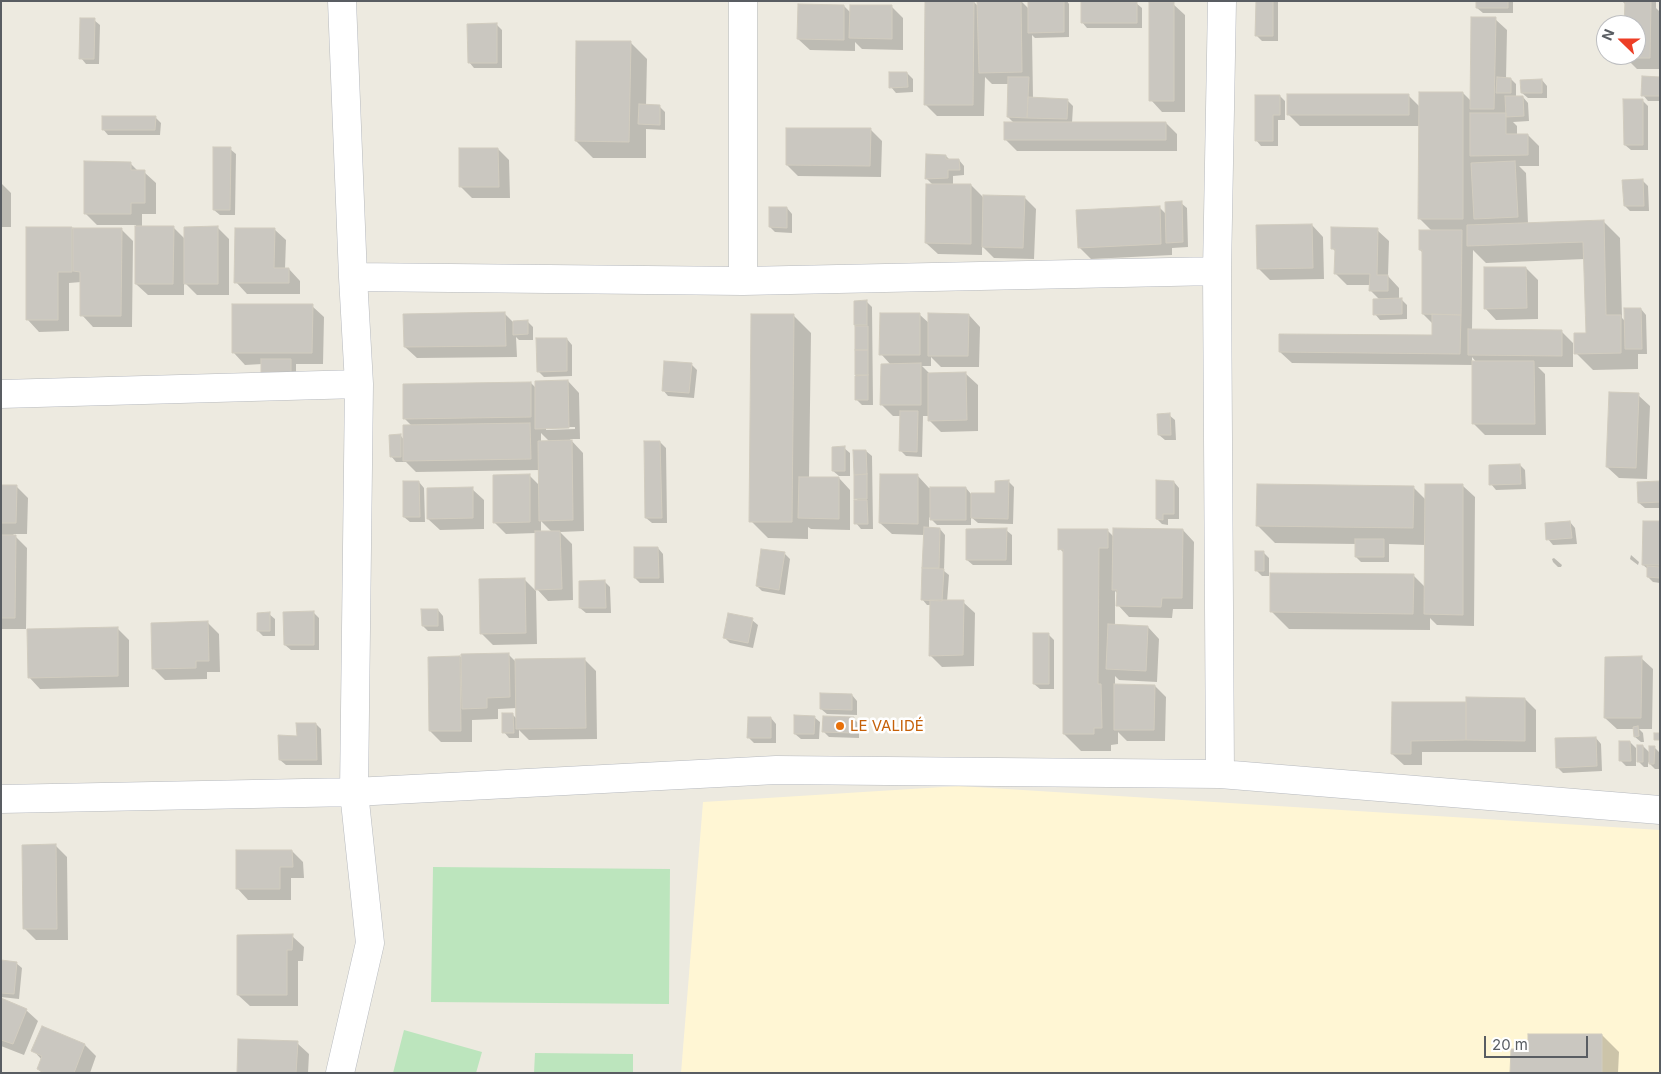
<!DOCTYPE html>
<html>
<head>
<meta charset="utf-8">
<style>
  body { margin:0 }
  #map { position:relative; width:1661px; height:1074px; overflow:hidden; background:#edeae0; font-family:Inter,sans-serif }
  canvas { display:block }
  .frame { position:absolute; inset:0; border:2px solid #595d62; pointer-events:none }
  .north { position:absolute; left:1596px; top:15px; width:50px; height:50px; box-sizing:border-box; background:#fff; border:1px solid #bdbec0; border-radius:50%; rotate:292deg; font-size:14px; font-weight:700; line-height:20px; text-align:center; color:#595d62 }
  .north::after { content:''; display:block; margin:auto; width:18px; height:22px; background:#ed3e26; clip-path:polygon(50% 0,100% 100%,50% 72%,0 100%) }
  .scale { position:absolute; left:1484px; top:1036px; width:104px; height:22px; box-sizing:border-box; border:2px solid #595d62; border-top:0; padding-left:6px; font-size:15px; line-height:18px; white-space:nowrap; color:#595d62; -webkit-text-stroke:4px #fff; paint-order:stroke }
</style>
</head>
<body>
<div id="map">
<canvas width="1661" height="1074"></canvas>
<div class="frame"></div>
<div class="north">N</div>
<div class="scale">20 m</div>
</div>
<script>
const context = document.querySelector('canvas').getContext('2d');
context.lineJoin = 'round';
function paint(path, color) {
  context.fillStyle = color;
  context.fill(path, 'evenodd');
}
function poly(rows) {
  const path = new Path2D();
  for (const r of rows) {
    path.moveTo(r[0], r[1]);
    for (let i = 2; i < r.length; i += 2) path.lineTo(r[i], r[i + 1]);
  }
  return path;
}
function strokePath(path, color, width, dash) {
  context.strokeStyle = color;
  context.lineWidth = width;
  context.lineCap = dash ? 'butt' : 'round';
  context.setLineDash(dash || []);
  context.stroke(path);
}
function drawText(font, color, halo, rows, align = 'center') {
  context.font = font + ' Inter,sans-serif';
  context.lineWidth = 5;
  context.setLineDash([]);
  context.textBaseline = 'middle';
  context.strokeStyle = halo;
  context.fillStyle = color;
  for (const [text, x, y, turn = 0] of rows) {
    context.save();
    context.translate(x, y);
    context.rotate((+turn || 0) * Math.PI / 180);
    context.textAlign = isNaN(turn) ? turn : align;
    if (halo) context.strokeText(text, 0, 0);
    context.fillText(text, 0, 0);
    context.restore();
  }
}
paint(poly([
  [959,786,1660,830,1660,1073,681,1073,703,802]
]), '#fff6d4');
paint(poly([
  [433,867,670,869,669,1004,431,1002],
  [404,1030,482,1052,476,1073,393,1073],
  [535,1053,633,1054,633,1073,534,1073]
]), '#bce5bd');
paint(poly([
  [989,1,1021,1,1029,9,1029,1,1067,1,1069,4,1069,37,1035,38,1032,35,1033,99,1067,100,1073,106,1072,123,1166,123,1177,134,1177,151,1017,151,1005,139,1014,123,1008,117,1009,84,992,84,985,77,984,116,937,116,926,105,974,2,979,7],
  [1257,1,1278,1,1278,41,1262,41,1257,36],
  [1477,1,1513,1,1513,13,1483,13,1477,8],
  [1622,1,1656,1,1656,8,1660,12,1660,69,1637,69,1625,57,1625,55,1636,55,1636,25,1626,25,1626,5],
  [1136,3,1142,8,1142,28,1087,28,1082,22],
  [1173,4,1185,15,1185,112,1162,112,1151,100],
  [844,6,851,13,892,7,903,18,903,50,862,49,855,42,855,51,810,50,798,39],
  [1495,19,1507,30,1506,79,1511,79,1516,84,1516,97,1523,97,1528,103,1529,121,1513,122,1517,126,1517,135,1528,135,1539,146,1539,166,1519,166,1526,173,1528,224,1603,221,1620,238,1622,318,1625,321,1641,309,1646,315,1647,354,1638,354,1638,369,1593,370,1576,353,1587,335,1585,259,1486,263,1473,250,1472,330,1561,331,1573,343,1573,367,1538,367,1545,374,1546,435,1485,435,1474,424,1473,365,1292,363,1280,352,1433,336,1433,324,1423,314,1423,253,1420,250,1432,231,1419,218,1420,126,1300,126,1288,114,1408,95,1420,107,1463,93,1471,101],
  [1472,357,1477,363,1472,363],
  [94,20,100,25,99,64,86,64,81,58],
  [497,25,502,30,502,68,474,68,469,62],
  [630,42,647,59,646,106,659,106,665,112,665,130,646,129,646,158,593,158,576,141],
  [907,73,913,79,913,92,896,93,891,87],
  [1660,78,1660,101,1648,101,1643,95],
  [1542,80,1547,86,1547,98,1528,98,1522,93],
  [1280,96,1285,101,1285,120,1278,120,1278,146,1261,146,1256,140],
  [1642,100,1648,106,1648,150,1631,150,1625,145],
  [155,117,161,123,160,135,108,135,103,129],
  [871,130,882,141,881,177,798,176,787,165],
  [230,149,236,154,235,215,220,215,214,210],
  [498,149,509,160,510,198,472,198,461,187],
  [946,156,950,160,959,160,964,166,964,175,953,176,953,185,971,185,984,198,1024,197,1036,209,1034,259,994,258,982,246,982,255,938,254,926,243,933,185,926,178],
  [130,163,139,172,144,172,156,183,156,214,142,214,142,227,173,227,185,239,218,228,229,239,229,295,197,295,184,282,184,295,148,295,136,284,136,225,97,225,85,213],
  [1642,180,1648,186,1649,211,1630,211,1625,206],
  [1,183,11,193,11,227,1,227],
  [1181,203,1187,208,1188,247,1172,248,1172,255,1091,259,1079,247,1159,207,1166,214],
  [787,208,792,214,792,233,775,232,770,227],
  [1312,225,1323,237,1324,279,1270,280,1259,269],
  [28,228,121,229,133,241,132,327,93,327,82,315,81,282,69,283,69,331,39,332,28,320],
  [274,229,286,240,285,269,289,269,300,281,300,294,247,294,236,282],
  [1377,230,1389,241,1388,276,1399,288,1399,299,1401,299,1407,305,1407,319,1380,320,1375,314,1380,300,1371,291,1371,285,1347,285,1335,273,1336,252,1332,248],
  [1526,268,1538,280,1538,319,1496,320,1485,308],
  [855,302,867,302,872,307,873,405,862,405,856,399],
  [312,306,324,317,323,364,296,364,296,379,262,364,245,365,234,353],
  [504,313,513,322,528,322,533,327,533,340,519,340,516,337,517,357,417,358,405,347],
  [920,315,930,324,969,315,980,327,979,367,941,367,931,357,931,366,922,366,930,374,966,374,978,385,978,431,941,432,929,420,929,416,923,416,922,457,906,456,901,451,901,416,893,416,881,404,891,365,881,354],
  [794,316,811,333,809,478,839,478,850,490,850,530,811,529,808,527,808,539,768,538,751,521],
  [567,339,572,345,572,376,544,377,538,371],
  [691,364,697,370,694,398,668,396,663,390],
  [568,381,579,393,580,439,570,439,583,453,584,531,560,532,572,544,573,600,548,601,537,589,536,533,506,534,494,522,529,475,540,486,540,470,416,472,406,462,396,462,391,456,401,436,404,440,412,426,405,419,531,383,536,388],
  [546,427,575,427,575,429,546,430],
  [541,433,550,442,541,442],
  [541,521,552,532,541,533],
  [1638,395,1650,406,1647,479,1619,478,1607,467],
  [1169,415,1175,420,1176,440,1165,440,1159,435],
  [660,442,666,448,667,523,652,523,646,518],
  [844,448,850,453,850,476,839,476,833,471],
  [866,451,872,456,873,529,861,529,856,523,858,500,855,498],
  [1520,465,1525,470,1526,489,1496,490,1491,484],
  [917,475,929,488,966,488,971,494,996,494,1009,482,1014,487,1013,524,978,523,971,517,971,525,937,525,929,517,929,529,940,529,945,535,944,571,949,575,947,602,963,602,975,613,974,666,942,667,930,655,931,605,927,605,922,599,925,535,892,534,880,523],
  [419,482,424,488,425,522,410,522,404,517],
  [1174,482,1179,488,1179,519,1168,519,1168,525,1162,524,1157,519],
  [1660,482,1660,508,1645,508,1639,503],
  [1,486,16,486,28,498,27,534,13,534,27,548,26,629,1,629],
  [1463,486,1475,497,1474,626,1437,625,1430,618,1430,630,1289,629,1272,612,1413,575,1425,587,1426,545,1389,544,1389,562,1361,562,1356,557,1356,544,1275,543,1258,526,1414,488,1426,500],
  [472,489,484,500,484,529,440,530,428,519],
  [1570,522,1575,528,1577,544,1553,545,1548,539],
  [1660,522,1660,583,1653,582,1648,577,1648,569,1643,565],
  [1006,530,1012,535,1012,565,973,565,967,560],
  [1107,530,1114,537,1183,530,1194,542,1193,609,1173,609,1172,618,1129,617,1118,605,1118,594,1115,591,1115,626,1148,627,1159,639,1157,682,1119,680,1115,676,1115,685,1155,686,1166,697,1165,741,1127,741,1118,732,1118,744,1111,745,1111,751,1081,751,1064,734,1065,554,1060,549],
  [658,548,663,554,664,583,640,583,635,578],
  [1263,552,1269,558,1269,576,1262,576,1257,571],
  [785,554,790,559,785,595,762,591,757,586],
  [1631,555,1639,562,1638,565,1630,559],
  [1554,558,1562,565,1561,567,1558,567,1553,562,1552,559],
  [525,580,536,591,537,644,493,645,481,633],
  [604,581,610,587,611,613,586,613,580,608],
  [438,610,443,616,444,631,428,631,423,626],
  [314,613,319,618,319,650,291,650,285,645],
  [269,614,275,619,275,636,263,636,258,631],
  [752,620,758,625,753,648,730,643,725,638],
  [208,623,219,634,220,672,207,672,207,679,165,680,153,668],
  [117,628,129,640,129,687,40,689,29,677],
  [1048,634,1054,640,1054,689,1040,689,1034,684],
  [509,655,517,663,584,659,596,671,597,739,529,740,519,730,519,738,509,738,504,732,513,715,517,719,517,708,498,709,498,719,472,720,472,742,441,742,430,731,429,658],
  [1641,658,1653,669,1652,729,1639,729,1643,733,1644,742,1641,742,1635,737,1635,729,1617,729,1605,718],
  [852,695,857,701,857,715,827,714,821,709],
  [1525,699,1536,710,1536,752,1422,752,1422,765,1404,765,1392,754,1393,704,1468,704],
  [814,717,820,722,819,739,801,739,795,734],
  [771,718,776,724,776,743,754,743,749,738],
  [853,718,859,724,859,738,829,737,824,732],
  [316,724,321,729,322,765,286,765,280,760],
  [1596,738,1601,744,1602,771,1563,773,1557,767],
  [1630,742,1636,748,1636,766,1626,766,1621,761],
  [1643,746,1650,753,1654,747,1660,753,1659,769,1655,769,1648,762,1648,767,1644,767,1638,761],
  [55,845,67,857,68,940,36,940,24,928],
  [292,851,303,862,304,878,291,878,291,900,248,900,237,888],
  [292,936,304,947,303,961,298,961,298,1006,250,1006,238,995],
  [1,961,16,963,22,968,19,999,1,997],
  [1,999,26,1010,38,1021,24,1055,1,1046],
  [43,1027,85,1045,96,1056,90,1073,42,1073,38,1069,42,1060,33,1050],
  [1602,1035,1619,1052,1618,1073,1512,1073,1529,1050],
  [297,1043,309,1054,308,1073,238,1073]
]), '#0003');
const building = poly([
  [925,1,974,1,973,105,924,105,925,1],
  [977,1,1021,1,1022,72,979,73,977,1],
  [1028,1,1064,1,1064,32,1028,33,1028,1],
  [1081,1,1137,2,1137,23,1081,23,1081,1],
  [1256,1,1273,1,1273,36,1255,36,1256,1],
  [1476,1,1508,1,1508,8,1476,8,1476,1],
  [1625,1,1651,1,1650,58,1624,58,1624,55,1636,55,1636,25,1624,25,1625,1],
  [1149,2,1174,2,1174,101,1149,101,1149,2],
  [798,4,844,5,844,40,797,39,798,4],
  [850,5,892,5,892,39,849,38,850,5],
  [1471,17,1496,17,1494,109,1470,109,1471,17],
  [80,18,95,18,94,59,79,59,80,18],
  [497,23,497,63,468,63,467,24,497,23],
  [576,41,631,41,629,142,575,141,576,41],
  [889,72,907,72,908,87,889,88,889,72],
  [1642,76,1660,77,1660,96,1641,96,1642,76],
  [1008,77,1029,77,1027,118,1007,117,1008,77],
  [1497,77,1511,78,1511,93,1496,93,1497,77],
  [1542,79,1542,93,1521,93,1520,80,1542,79],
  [1419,92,1463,92,1463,219,1418,219,1419,92],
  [1287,94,1409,94,1409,115,1287,115,1287,94],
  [1255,95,1280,95,1280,115,1273,115,1273,141,1255,141,1255,95],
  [1505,96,1523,96,1524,116,1506,117,1505,96],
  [1028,97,1068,99,1067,119,1027,118,1028,97],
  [1623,99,1643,99,1643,145,1624,145,1623,99],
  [639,104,660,105,660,125,638,124,639,104],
  [1470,113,1506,113,1506,134,1528,134,1528,155,1470,156,1470,113],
  [102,116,156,116,155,130,102,130,102,116],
  [1004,122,1166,122,1166,140,1004,140,1004,122],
  [786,128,871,128,870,166,786,165,786,128],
  [213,147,231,147,230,210,213,210,213,147],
  [459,148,498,148,499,187,459,187,459,148],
  [926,154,946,155,946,159,959,159,960,170,948,170,948,178,925,179,926,154],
  [84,161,131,162,131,170,145,170,145,203,131,203,131,214,84,214,84,161],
  [1515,161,1518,217,1474,219,1471,163,1515,161],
  [1643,179,1644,206,1624,206,1622,180,1643,179],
  [926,184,971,184,971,244,925,243,926,184],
  [983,195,1025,196,1023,248,982,247,983,195],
  [1182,201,1183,242,1166,243,1165,202,1182,201],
  [1160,206,1161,244,1078,248,1076,210,1160,206],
  [769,207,787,207,787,228,769,227,769,207],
  [1604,220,1606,315,1621,315,1621,353,1574,354,1574,333,1586,333,1583,242,1467,246,1467,225,1604,220],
  [1312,224,1313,268,1257,269,1256,225,1312,224],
  [135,226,174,226,173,284,135,284,135,226],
  [218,226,218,284,184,284,184,227,218,226],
  [26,227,72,227,72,272,58,272,58,320,26,320,26,227],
  [1331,227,1378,228,1377,275,1388,275,1388,291,1369,291,1370,274,1334,274,1335,249,1331,249,1331,227],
  [73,228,122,228,121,316,80,316,80,272,73,271,73,228],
  [235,228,275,228,274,268,289,268,289,283,234,283,235,228],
  [1419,230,1462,230,1461,315,1422,314,1422,250,1419,250,1419,230],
  [1484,267,1526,267,1527,308,1484,309,1484,267],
  [1402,298,1402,314,1373,315,1373,299,1402,298],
  [867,300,867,325,854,325,854,301,867,300],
  [232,304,313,304,312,353,232,353,232,304],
  [1624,308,1641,308,1642,349,1625,349,1624,308],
  [505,312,506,346,404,347,403,314,505,312],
  [880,313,920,313,920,355,879,355,880,313],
  [928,313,969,314,968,356,928,356,928,313],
  [751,314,794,314,792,522,749,522,751,314],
  [1432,314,1461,315,1460,354,1279,352,1279,334,1432,335,1432,314],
  [528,320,528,334,513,335,513,321,528,320],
  [855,326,868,326,868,350,855,350,855,326],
  [1468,329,1562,330,1562,356,1468,355,1468,329],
  [536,338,567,338,567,371,537,372,536,338],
  [855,350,868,350,868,375,855,375,855,350],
  [261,359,291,359,291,374,261,374,261,359],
  [664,361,692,363,689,393,662,391,664,361],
  [1472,361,1534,361,1535,424,1472,424,1472,361],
  [921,363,921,405,880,405,881,364,921,363],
  [966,372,967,420,928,421,928,373,966,372],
  [868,375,868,400,855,400,855,376,868,375],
  [568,380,569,428,535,429,535,381,568,380],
  [531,382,531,417,403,419,403,384,531,382],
  [1609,392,1639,393,1636,468,1606,467,1609,392],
  [900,411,918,411,917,452,899,451,900,411],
  [1170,413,1171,435,1158,435,1157,414,1170,413],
  [530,423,531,459,403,461,403,425,530,423],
  [401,434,401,457,390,457,389,435,401,434],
  [572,440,573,520,539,521,538,441,572,440],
  [644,441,660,441,662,518,645,518,644,441],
  [845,446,845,471,832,471,832,447,845,446],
  [853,450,866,450,867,474,854,475,853,450],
  [1520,464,1521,484,1489,485,1489,465,1520,464],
  [530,474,530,522,493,523,493,475,530,474],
  [867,474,867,499,854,499,854,475,867,474],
  [880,474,918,474,918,524,879,523,880,474],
  [799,477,839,477,839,519,798,518,799,477],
  [1009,480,1008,519,971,518,971,493,995,493,995,481,1009,480],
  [1156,480,1174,481,1174,514,1163,514,1163,520,1156,519,1156,480],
  [403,481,419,481,420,517,403,517,403,481],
  [1660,481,1660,502,1638,503,1637,482,1660,481],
  [1257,484,1414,486,1413,528,1256,526,1257,484],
  [1425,484,1463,484,1463,615,1424,614,1425,484],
  [1,485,17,485,16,523,1,523,1,485],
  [473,487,473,518,427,519,427,488,473,487],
  [930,487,966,487,966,520,930,520,930,487],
  [854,500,867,500,868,524,854,524,854,500],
  [1570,521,1572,538,1546,540,1545,523,1570,521],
  [1643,521,1660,521,1660,565,1642,565,1643,521],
  [924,527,940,528,939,568,922,568,924,527],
  [1007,528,1006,560,966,560,966,529,1007,528],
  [1113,528,1183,529,1182,598,1162,598,1161,607,1116,606,1117,590,1112,590,1113,528],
  [1058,529,1108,529,1108,548,1099,548,1098,684,1101,684,1102,728,1094,728,1094,734,1063,734,1063,549,1058,550,1058,529],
  [535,531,560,531,562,589,535,590,535,531],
  [1,535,16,535,15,618,1,618,1,535],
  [1355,539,1384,539,1384,557,1355,557,1355,539],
  [634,547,658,547,659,578,634,578,634,547],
  [761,549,785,552,779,590,756,586,761,549],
  [1255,551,1264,551,1264,571,1255,571,1255,551],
  [1647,566,1660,567,1660,578,1647,577,1647,566],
  [922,568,944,569,942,601,921,600,922,568],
  [1270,573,1414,574,1413,614,1270,612,1270,573],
  [525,578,526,633,480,634,479,579,525,578],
  [605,580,606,608,579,608,579,581,605,580],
  [930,600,964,600,963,655,929,656,930,600],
  [421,609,438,609,438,626,422,626,421,609],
  [314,611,314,645,284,645,283,612,314,611],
  [270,612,270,631,257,631,257,613,270,612],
  [728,613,753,618,748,643,723,638,728,613],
  [208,621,209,661,196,661,196,668,152,669,151,623,208,621],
  [1108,624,1148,626,1146,671,1106,669,1108,624],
  [118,627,118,676,28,678,27,629,118,627],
  [1033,633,1049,633,1049,684,1033,684,1033,633],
  [509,653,510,697,487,698,487,708,462,709,461,654,509,653],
  [460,656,461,731,429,731,428,657,460,656],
  [1642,656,1641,718,1604,718,1605,657,1642,656],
  [585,658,586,728,516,729,515,659,585,658],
  [1114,684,1155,685,1154,730,1114,730,1114,684],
  [820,693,852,694,852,710,820,709,820,693],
  [1466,697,1525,698,1525,741,1466,740,1466,697],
  [1392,702,1466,702,1466,740,1411,741,1411,754,1391,754,1392,702],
  [502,713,513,713,514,733,502,733,502,713],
  [794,715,815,716,814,734,794,734,794,715],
  [823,716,854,717,854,733,822,732,823,716],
  [748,717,771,717,771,738,747,738,748,717],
  [296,723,316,723,317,760,279,760,278,735,297,736,296,723],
  [1638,726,1639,736,1634,737,1633,727,1638,726],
  [1654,733,1660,733,1660,740,1654,740,1654,733],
  [1596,737,1597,766,1556,768,1555,738,1596,737],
  [1619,741,1630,741,1631,761,1619,761,1619,741],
  [1637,745,1643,745,1643,762,1637,762,1637,745],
  [1649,746,1655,746,1654,764,1649,764,1649,746],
  [56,844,57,929,23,929,22,845,56,844],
  [236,850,292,850,293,867,280,867,280,889,236,889,236,850],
  [293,934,292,950,287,950,287,995,237,995,237,935,293,934],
  [1,960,17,962,14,994,1,993,1,960],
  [1,998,27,1009,13,1044,1,1040,1,998],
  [42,1026,85,1044,74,1073,45,1073,37,1069,42,1056,31,1051,42,1026],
  [1528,1034,1602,1034,1602,1073,1510,1073,1511,1049,1528,1049,1528,1034],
  [238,1039,298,1041,296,1073,237,1073,238,1039]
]);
paint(building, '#cac7c0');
strokePath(building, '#d1ccbf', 1);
const minor = poly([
  [353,277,743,281,1217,271],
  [743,281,743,1],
  [1,394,359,384],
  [1220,774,1217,271,1222,1],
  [1,799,354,792,776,770,1220,774,1660,810],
  [340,1073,370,943,354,792,359,384,353,277,342,1]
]);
strokePath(minor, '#b6b9be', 29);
strokePath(minor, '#fff', 28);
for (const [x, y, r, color] of [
  [840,726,5,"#e8710a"]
]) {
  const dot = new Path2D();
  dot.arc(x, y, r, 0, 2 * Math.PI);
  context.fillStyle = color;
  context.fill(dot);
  strokePath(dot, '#fff', 2);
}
drawText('15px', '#c56008', '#fff', [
  ["LE VALIDÉ",850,726]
], 'left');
</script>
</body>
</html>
